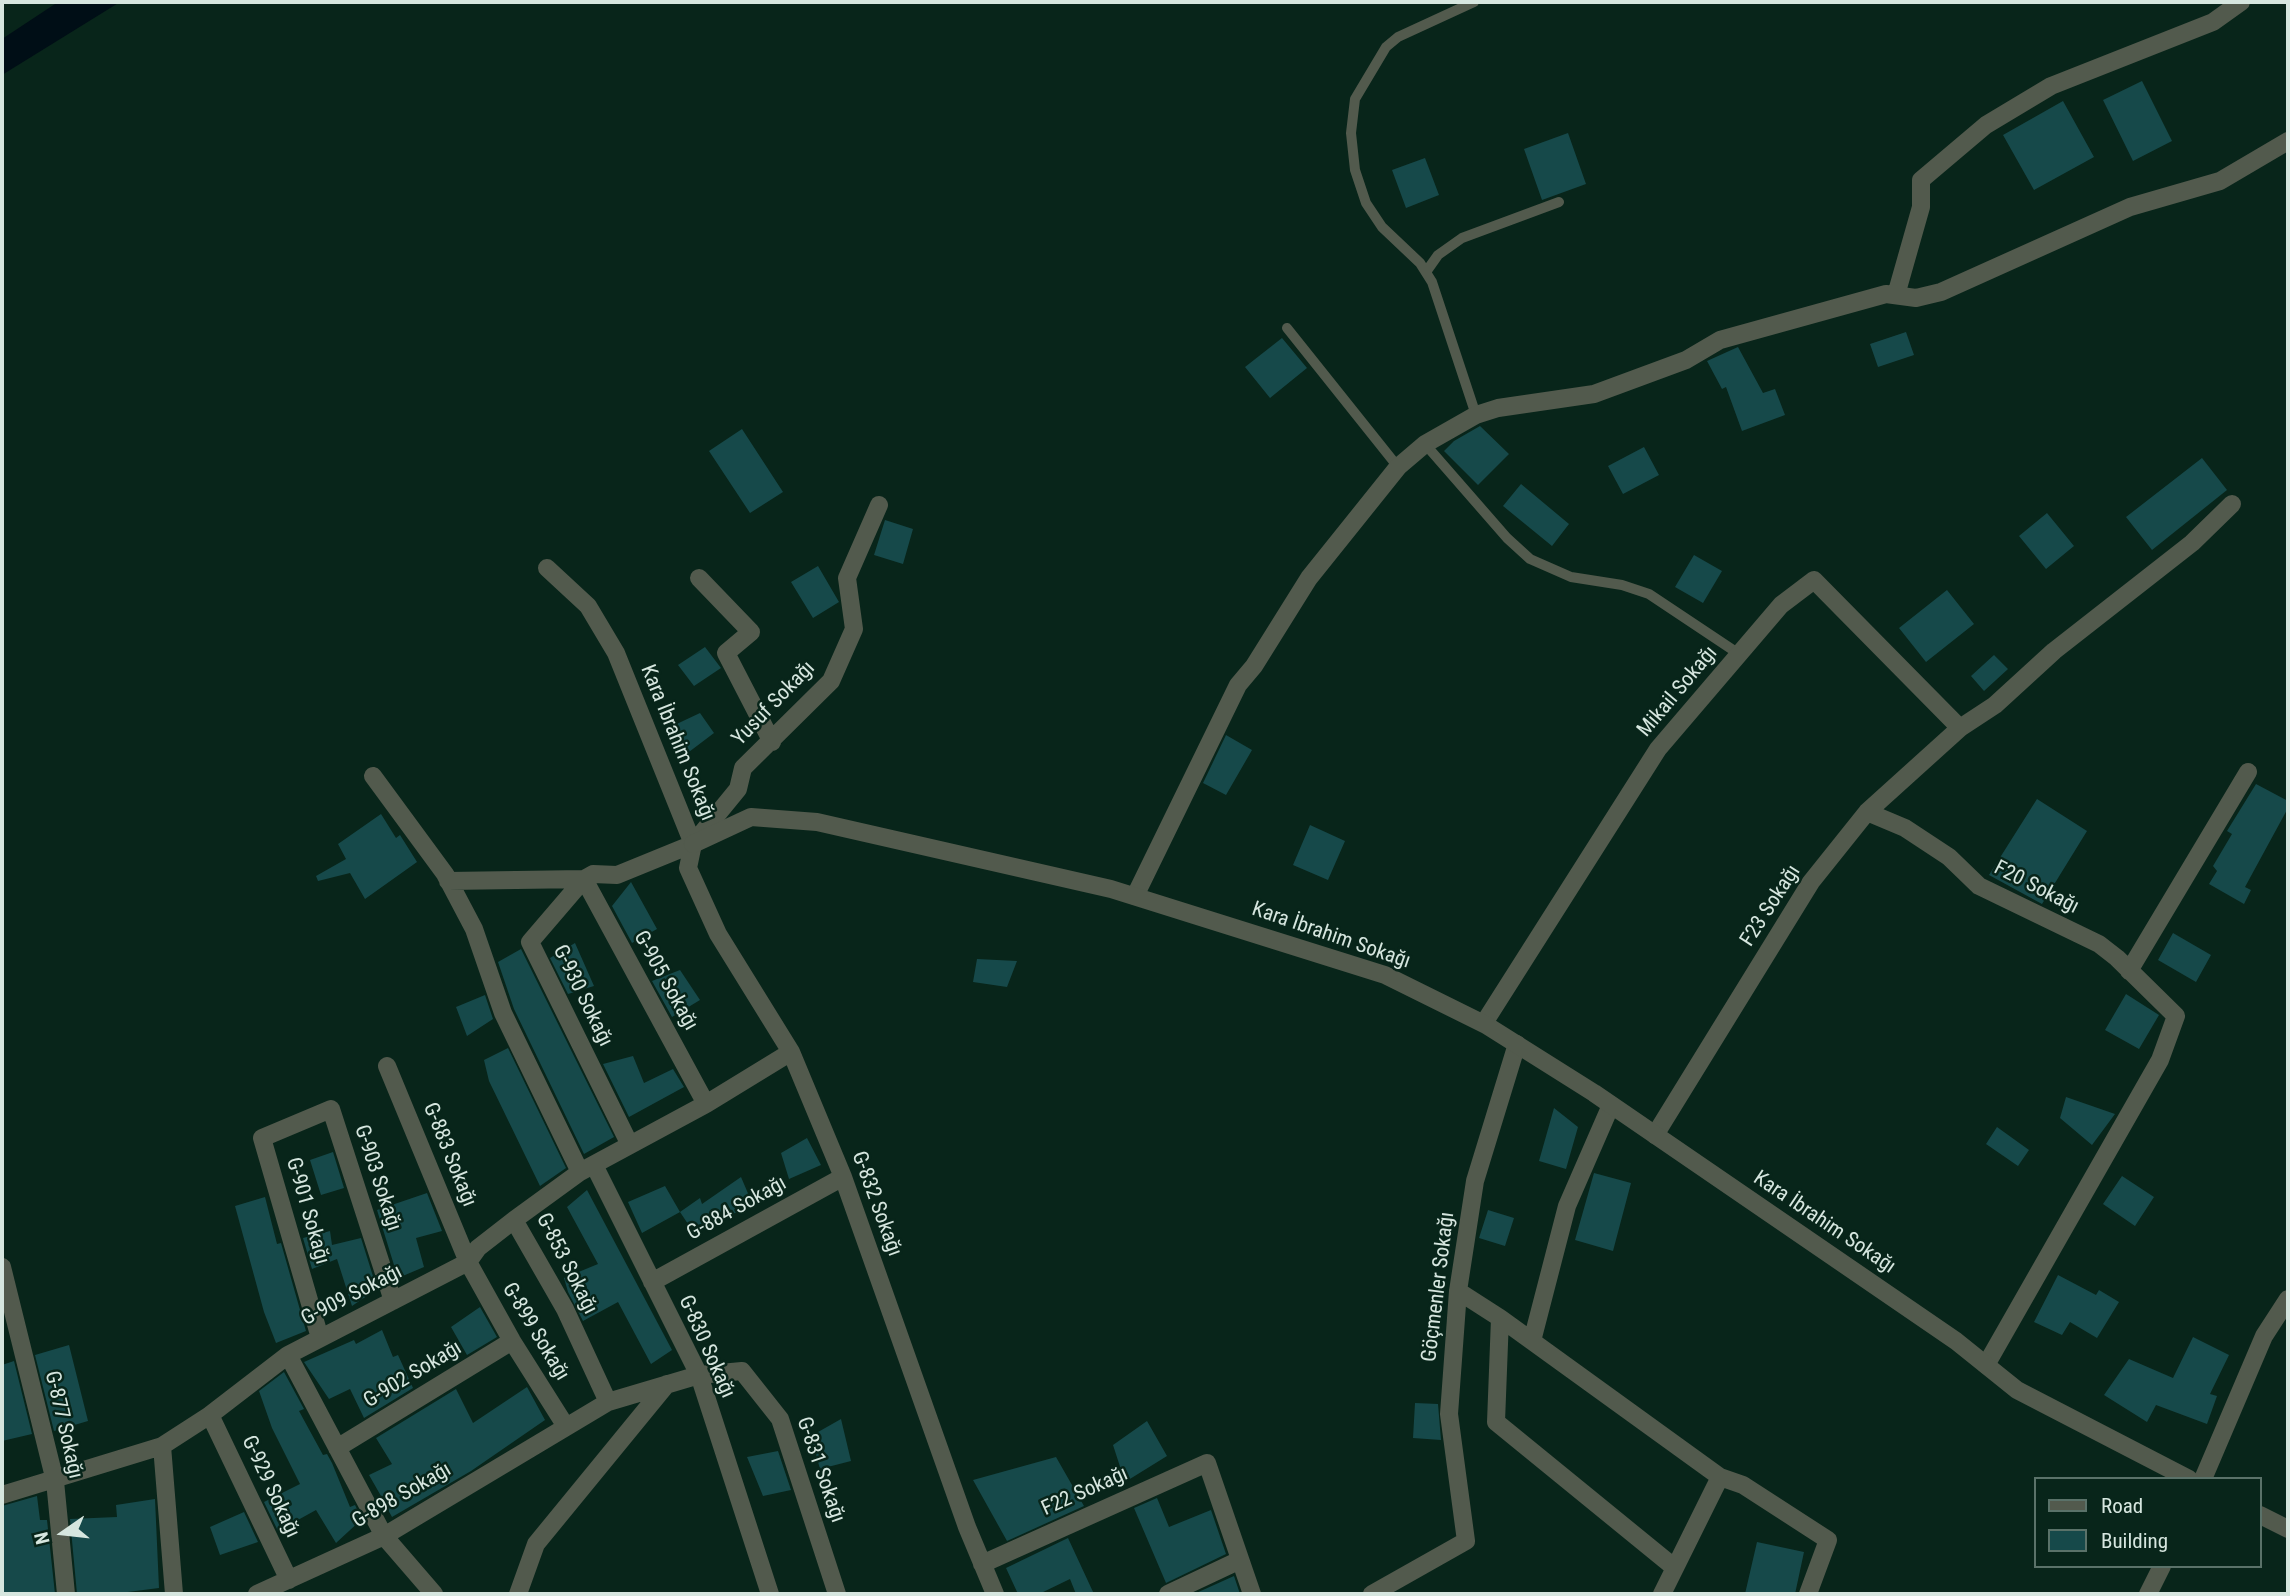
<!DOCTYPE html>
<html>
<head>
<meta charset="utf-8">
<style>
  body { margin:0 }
  #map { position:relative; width:2290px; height:1596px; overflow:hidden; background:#08251a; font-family:"Roboto Condensed",sans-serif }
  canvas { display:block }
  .frame { position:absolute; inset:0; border:4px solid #d6e6df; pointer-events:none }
  .legend { position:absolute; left:2034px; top:1477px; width:228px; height:91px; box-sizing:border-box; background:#08251a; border:2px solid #5a7269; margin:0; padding:9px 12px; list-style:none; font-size:21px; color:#d6e6df }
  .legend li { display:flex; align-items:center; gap:14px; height:35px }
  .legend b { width:35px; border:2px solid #5a7269 }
  .north { position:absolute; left:28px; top:1498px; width:70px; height:70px; -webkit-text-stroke:5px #08251a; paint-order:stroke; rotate:256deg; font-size:19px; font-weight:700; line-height:28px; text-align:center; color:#d6e6df }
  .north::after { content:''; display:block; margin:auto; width:24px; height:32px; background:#d6e6df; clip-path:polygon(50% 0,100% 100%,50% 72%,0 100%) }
</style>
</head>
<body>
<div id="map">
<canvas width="2290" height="1596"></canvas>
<div class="frame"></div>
<ul class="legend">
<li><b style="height:9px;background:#525a4d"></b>Road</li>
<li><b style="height:19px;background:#16494a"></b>Building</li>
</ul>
<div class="north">N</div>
</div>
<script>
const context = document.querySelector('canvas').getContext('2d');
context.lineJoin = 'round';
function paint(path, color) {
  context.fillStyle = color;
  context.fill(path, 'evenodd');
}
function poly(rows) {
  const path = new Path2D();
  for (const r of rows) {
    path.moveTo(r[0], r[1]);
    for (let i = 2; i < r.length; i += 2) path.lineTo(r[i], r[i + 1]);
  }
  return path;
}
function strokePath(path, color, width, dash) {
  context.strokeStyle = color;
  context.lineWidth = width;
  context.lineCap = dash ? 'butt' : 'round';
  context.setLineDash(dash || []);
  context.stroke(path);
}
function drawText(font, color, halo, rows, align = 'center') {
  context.font = font + ' "Roboto Condensed",sans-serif';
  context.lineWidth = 5;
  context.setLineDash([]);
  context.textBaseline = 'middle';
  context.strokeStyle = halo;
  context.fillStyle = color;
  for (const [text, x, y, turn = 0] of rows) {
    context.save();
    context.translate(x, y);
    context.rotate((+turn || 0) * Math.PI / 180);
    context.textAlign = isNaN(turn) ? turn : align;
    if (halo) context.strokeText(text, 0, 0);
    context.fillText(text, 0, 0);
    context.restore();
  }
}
paint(poly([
  [58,2,120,2,2,75,2,39]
]), '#000e16');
paint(poly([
  [2142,81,2172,141,2133,161,2103,100],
  [2063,101,2094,157,2034,190,2003,135],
  [1568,133,1586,184,1542,200,1524,149],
  [1425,158,1439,195,1406,208,1392,170],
  [1906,332,1914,355,1878,367,1870,344],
  [1282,338,1307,368,1270,398,1245,367],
  [1738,347,1763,393,1775,389,1785,415,1742,431,1726,387,1722,389,1707,361],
  [1480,426,1509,454,1478,485,1444,451,1454,441],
  [742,429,783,492,750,513,709,451],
  [1644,447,1659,475,1623,494,1608,466],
  [2202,458,2227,490,2152,550,2126,517],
  [1521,484,1569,524,1552,546,1503,506],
  [2047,513,2074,546,2046,569,2019,536],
  [885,520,913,529,903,564,874,555],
  [1694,555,1722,571,1703,603,1675,587],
  [818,566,839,602,813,618,791,582],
  [1947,590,1974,624,1926,662,1899,628],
  [705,647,721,668,694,686,678,665],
  [1994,655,2008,669,1984,691,1971,676],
  [700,713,714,733,681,758,666,729],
  [1226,735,1252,750,1226,795,1203,783],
  [2256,784,2288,801,2288,808,2245,887,2251,890,2244,904,2209,884,2217,871,2213,866,2232,834,2227,831],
  [2037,799,2087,831,2042,904,1989,875],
  [381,814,396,838,400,835,417,862,365,899,350,873,318,881,316,876,346,859,338,844],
  [1310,825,1345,841,1328,880,1293,865],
  [631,882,657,929,632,943,612,906],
  [2173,933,2211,955,2196,982,2158,960],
  [575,943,594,986,568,994,550,958],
  [521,949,614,1137,584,1154,514,1009,498,962],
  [977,959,1017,961,1007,987,973,982],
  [680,970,700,1000,672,1017,652,981],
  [2126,994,2159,1015,2139,1049,2105,1030],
  [485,995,493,1019,467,1036,456,1007],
  [508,1048,566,1168,540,1186,489,1081,484,1060],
  [633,1056,644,1083,673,1069,684,1087,629,1117,603,1064],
  [2066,1097,2115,1114,2092,1145,2060,1118],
  [1554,1108,1578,1127,1566,1169,1539,1161],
  [1997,1127,2029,1150,2018,1166,1986,1144],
  [807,1138,821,1165,789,1179,781,1153],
  [333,1152,344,1188,321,1195,310,1160],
  [1594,1173,1631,1183,1613,1251,1575,1240],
  [2122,1176,2154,1197,2135,1226,2103,1204],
  [741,1177,753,1205,726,1217,690,1227,680,1212,700,1198,702,1204],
  [665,1186,680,1212,642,1233,628,1202],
  [587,1190,672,1350,651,1364,618,1302,583,1321,568,1292,564,1278,598,1264,567,1207],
  [427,1193,442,1231,416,1238,424,1267,398,1278,377,1210],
  [265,1197,277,1244,281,1243,306,1331,276,1343,264,1312,235,1206],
  [1488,1210,1514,1218,1505,1246,1479,1238],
  [330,1231,332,1245,361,1238,377,1289,352,1306,337,1259,312,1269,303,1238],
  [2058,1275,2096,1295,2099,1290,2119,1302,2097,1338,2070,1322,2062,1335,2034,1322],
  [480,1307,497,1337,467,1355,451,1327],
  [382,1330,393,1357,398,1355,413,1388,364,1418,350,1389,329,1399,304,1362,354,1340,356,1344],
  [2193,1337,2229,1355,2210,1394,2217,1396,2207,1424,2156,1405,2147,1422,2104,1395,2129,1359,2173,1378],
  [69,1345,88,1421,54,1431,35,1355],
  [14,1361,32,1434,2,1441,2,1365],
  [284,1372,304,1409,299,1411,323,1455,327,1454,332,1463,350,1507,355,1505,362,1519,336,1543,316,1510,278,1531,264,1502,300,1484,272,1428,259,1391],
  [527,1387,545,1420,471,1471,392,1517,382,1499,379,1502,376,1497,381,1496,369,1475,392,1464,376,1438,456,1389,473,1423],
  [1415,1403,1438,1404,1441,1440,1413,1438],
  [841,1419,851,1461,820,1469,811,1436],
  [1147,1421,1167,1456,1125,1482,1113,1445],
  [778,1451,791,1490,763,1496,747,1457],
  [1056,1457,1084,1506,1007,1541,973,1480],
  [37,1496,40,1520,47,1520,55,1594,2,1594,2,1506],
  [1157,1498,1169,1527,1211,1510,1226,1554,1166,1583,1134,1508],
  [155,1499,159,1588,112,1594,77,1594,70,1519,117,1517,116,1505],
  [244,1512,258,1542,220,1555,210,1527],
  [1068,1538,1094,1594,1076,1594,1070,1579,1039,1594,1018,1594,1006,1568],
  [1757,1542,1804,1552,1795,1594,1745,1594],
  [1234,1576,1240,1594,1194,1594]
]), '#16494a');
strokePath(poly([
  [1474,2,1398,37,1386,47,1355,99,1351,133,1355,170,1366,203,1382,227,1420,263,1432,282,1476,415],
  [1426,272,1438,255,1462,238,1559,202],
  [1287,328,1398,467],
  [1425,444,1507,538,1530,559,1571,577,1622,585,1649,594,1739,654]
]), '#525a4d', 10);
strokePath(poly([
  [1896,295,1921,207,1921,180,1986,125,2051,86,2213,22,2241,2],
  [879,505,847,578,854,629,831,681,743,768,738,789,693,844,688,868,718,934,791,1052,843,1177,967,1527,995,1594],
  [547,568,588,606,616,653,693,844],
  [699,578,751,632,726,653,772,742],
  [373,776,445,874,474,929,503,1013,580,1172],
  [1867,812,1905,828,1949,857,1979,886,2099,944,2117,958,2176,1016,2160,1060,1986,1365],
  [448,881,584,879,593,874,617,875,693,844],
  [1135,896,1238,685,1254,666,1309,578,1398,467,1425,444,1476,415,1498,408,1594,394,1686,360,1720,340,1886,294,1916,298,1941,292,2130,207,2220,181,2288,141],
  [2129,971,2248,772],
  [1484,1023,1658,749,1781,605,1814,580,1960,728],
  [387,1066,468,1262,512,1341,565,1425],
  [1655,1135,1811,882,1867,812,1960,728,1995,705,2054,651,2192,543,2232,504],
  [630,1145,530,942,584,879,706,1104],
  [594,1165,699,1375,770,1594],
  [2,1267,55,1481,66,1594],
  [652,1282,843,1177],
  [1458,1291,1500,1318,1496,1422,1675,1568],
  [1500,1318,1720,1477],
  [320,1338,262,1138,331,1109,393,1301],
  [1532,1341,1567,1206,1611,1105],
  [288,1355,384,1536,434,1594],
  [608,1402,565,1309,514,1220,580,1172,706,1104,791,1052],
  [210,1415,289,1580],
  [162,1446,174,1594],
  [337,1448,512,1341],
  [2203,1479,2264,1336,2288,1299],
  [2,1495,162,1446,210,1415,288,1355,468,1262,478,1248,514,1220],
  [982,1564,1207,1463,1252,1594],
  [257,1594,384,1536,608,1402,699,1375,742,1371,780,1419,837,1594],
  [518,1594,536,1544,667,1384],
  [1168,1594,1240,1560],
  [1372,1594,1466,1541,1449,1414,1458,1291,1475,1181,1517,1044],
  [1662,1594,1720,1477,1743,1485,1828,1540,1808,1594]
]), '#525a4d', 18);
strokePath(poly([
  [693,844,751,817,817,822,1111,889,1385,975,1486,1025,1594,1093,1956,1341,2017,1390,2189,1479],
  [2260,1515,2288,1529],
  [2148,1594,2162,1566]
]), '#525a4d', 18);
drawText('21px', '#d6e6df', '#08251a', [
  ["Mikail Sokağı",1678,692,-50],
  ["Yusuf Sokağı",774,704,-46],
  ["Kara İbrahim Sokağı",677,743,68],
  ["F20 Sokağı",2036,888,27],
  ["F23 Sokağı",1771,906,-57],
  ["Kara İbrahim Sokağı",1331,936,19],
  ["G-905 Sokağı",665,981,61],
  ["G-930 Sokağı",582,996,64],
  ["G-883 Sokağı",449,1155,68],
  ["G-903 Sokağı",377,1178,72],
  ["G-832 Sokağı",876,1204,70],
  ["G-884 Sokağı",737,1209,-29],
  ["G-901 Sokağı",307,1211,74],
  ["Kara İbrahim Sokağı",1824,1223,34],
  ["G-853 Sokağı",566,1264,63],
  ["Göçmenler Sokağı",1439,1287,-83],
  ["G-909 Sokağı",352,1296,-27],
  ["G-899 Sokağı",535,1332,59],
  ["G-830 Sokağı",706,1347,66],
  ["G-902 Sokağı",413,1375,-31],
  ["G-877 Sokağı",63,1425,77],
  ["G-831 Sokağı",820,1470,71],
  ["G-929 Sokağı",270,1487,65],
  ["F22 Sokağı",1085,1492,-24],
  ["G-898 Sokağı",402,1496,-30]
]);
</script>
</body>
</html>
